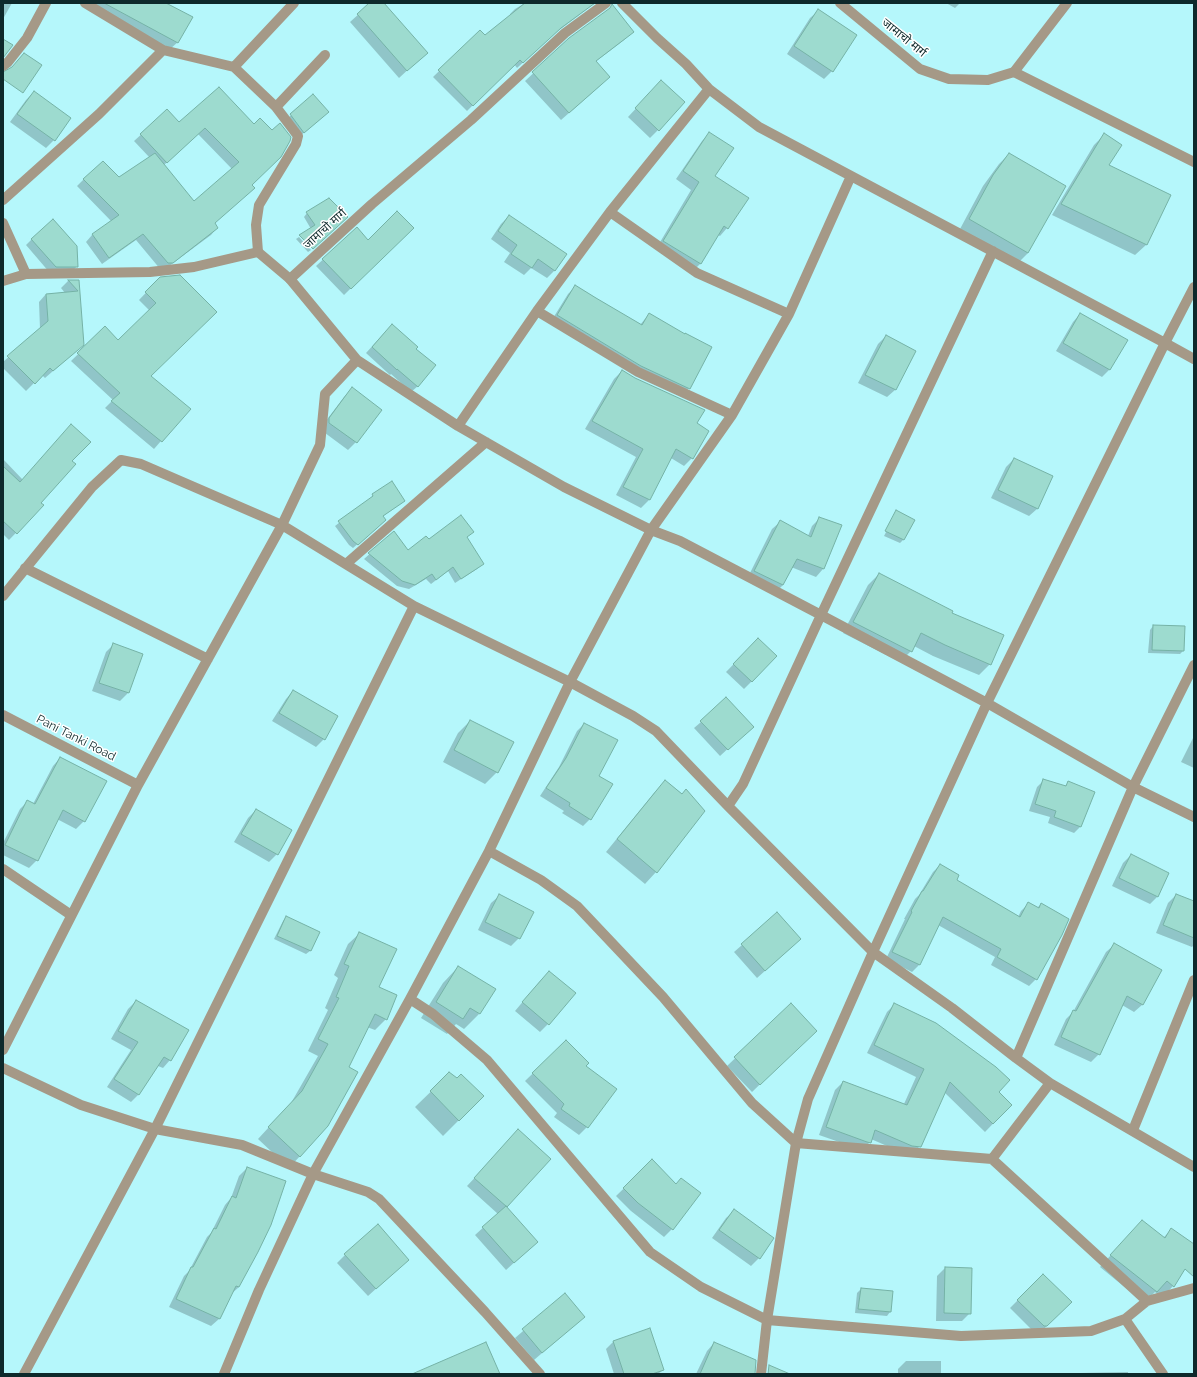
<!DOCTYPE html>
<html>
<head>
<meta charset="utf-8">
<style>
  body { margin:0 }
  #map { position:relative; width:1197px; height:1377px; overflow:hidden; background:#b5f7fb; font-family:Raleway,sans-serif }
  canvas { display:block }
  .frame { position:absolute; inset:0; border:4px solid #0e292b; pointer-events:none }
</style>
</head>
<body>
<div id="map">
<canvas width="1197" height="1377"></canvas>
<div class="frame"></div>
</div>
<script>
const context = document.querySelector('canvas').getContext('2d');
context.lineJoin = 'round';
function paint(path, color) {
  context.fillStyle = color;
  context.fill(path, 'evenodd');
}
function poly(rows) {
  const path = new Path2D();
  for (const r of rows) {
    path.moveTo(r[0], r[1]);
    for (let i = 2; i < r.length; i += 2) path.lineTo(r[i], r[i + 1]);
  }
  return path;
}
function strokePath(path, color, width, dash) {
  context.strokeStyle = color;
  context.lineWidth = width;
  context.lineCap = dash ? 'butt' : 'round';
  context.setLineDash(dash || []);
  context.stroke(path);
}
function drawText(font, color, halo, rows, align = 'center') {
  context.font = font + ' Raleway,"Noto Sans Devanagari",sans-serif';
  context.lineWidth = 3;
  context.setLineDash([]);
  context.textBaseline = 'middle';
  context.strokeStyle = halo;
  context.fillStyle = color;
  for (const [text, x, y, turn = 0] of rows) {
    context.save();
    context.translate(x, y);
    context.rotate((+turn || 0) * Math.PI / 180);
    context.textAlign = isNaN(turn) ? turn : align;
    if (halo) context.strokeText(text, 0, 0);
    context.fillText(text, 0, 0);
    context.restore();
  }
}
paint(poly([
  [3,3,12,3,3,19],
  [78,3,164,3,178,42,170,49],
  [371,3,383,3,426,53,399,78,350,22],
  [525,3,595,3,554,34,517,68,514,64,467,111,433,77,480,31,485,37,511,16,510,14,515,9],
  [946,3,960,3,955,8],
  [818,11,832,71,824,79,787,54,810,18],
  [632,32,624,40,595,62,601,85,561,120,525,81,570,39],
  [219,88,251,185,214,224,217,228,211,235,165,269,161,270,136,240,102,264,86,242,92,235,112,222,77,186,84,179,118,178,150,158,134,141,167,111,179,124],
  [198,134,232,169,194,203,164,165],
  [654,89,658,130,650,138,628,117],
  [34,92,70,119,54,140,46,148,10,122,26,100],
  [313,95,324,116,300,136,287,119],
  [710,133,714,176,727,228,720,236,718,235,701,263,693,271,656,249,691,190,676,179,702,141],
  [1104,135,1107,166,1170,196,1146,245,1135,255,1052,215,1094,145],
  [1009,154,1028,253,1018,263,960,229,983,186,999,164],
  [307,213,346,217,311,229,304,217],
  [509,216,566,254,554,271,547,278,531,268,524,275,504,262,510,253,491,239,501,224],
  [357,228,368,241,412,228,344,295,316,266],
  [299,237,311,250,308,252,296,239],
  [32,239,77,266,71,273,50,273,26,245],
  [160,278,150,376,189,409,154,449,105,408,113,400,71,361,105,328,118,342,150,311,139,300],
  [68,281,78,281,83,345,45,378,42,375,26,391,3,368,3,362,40,329,39,302,46,294,65,293,61,288],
  [576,286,640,325,649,314,689,388,681,396,550,323,568,294],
  [1080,314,1110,369,1102,377,1056,351,1073,322],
  [386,331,415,349,418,386,411,392,391,374,390,375,366,353],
  [886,336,915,352,895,390,887,397,858,383,878,344],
  [622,371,696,424,692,458,684,466,671,458,649,500,641,508,616,495,636,457,585,429,614,379],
  [352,389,380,410,356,442,348,450,321,430,322,426,344,397],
  [3,459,23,480,71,461,40,503,43,505,9,540,3,534],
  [1014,459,1052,476,1037,509,1029,516,991,498,1006,467],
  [373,495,404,501,382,517,381,524,353,548,349,545,335,526,370,499],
  [896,512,913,520,903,540,900,543,884,536,895,515,893,515],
  [820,518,840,526,823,569,816,577,791,567,783,585,775,593,747,579,772,529,780,522,808,536,812,526],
  [394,532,408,551,429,541,466,538,482,564,477,569,455,583,448,571,431,584,426,579,409,589,397,586,364,559],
  [879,574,951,614,990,664,979,675,933,656,914,646,911,651,900,662,843,633,868,585],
  [1153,626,1183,651,1180,654,1148,653,1150,630],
  [758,639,752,681,744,689,726,672],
  [114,644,142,654,128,693,120,701,92,691,106,652],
  [293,691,337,717,324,739,316,747,272,721,286,699],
  [470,721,497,772,485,784,443,762,458,733],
  [701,722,745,733,720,756,694,728],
  [584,724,598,776,590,819,583,826,562,813,564,811,540,796,559,767,577,731],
  [1194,736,1194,768,1181,762],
  [60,758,84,821,76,829,57,819,37,860,29,868,3,855,3,843,20,809,28,801,33,804,53,766],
  [1044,780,1064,787,1068,783,1080,827,1074,833,1048,823,1050,817,1029,811,1037,787],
  [666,781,682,794,686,790,656,872,645,884,606,852,654,793],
  [256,810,277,854,269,862,234,842,248,818],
  [1131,855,1157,897,1150,904,1112,886,1123,863],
  [940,865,955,880,1018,917,1021,911,1029,903,1037,908,1041,904,1036,979,1029,986,991,965,995,957,938,925,919,965,912,972,886,959,905,919,904,919,915,899,919,895,933,872],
  [1176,895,1194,902,1194,945,1192,947,1156,933,1168,903],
  [499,896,519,938,511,946,478,930,491,903],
  [286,917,318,933,310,951,306,954,274,939,283,921],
  [360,933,378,988,386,1019,375,1030,367,1027,300,1156,289,1168,258,1139,291,1103,318,1056,308,1051,328,1010,325,1008,338,978,334,975,348,944],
  [742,945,792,947,757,978,734,952],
  [1114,945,1161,970,1142,1005,1134,1012,1122,1005,1099,1054,1091,1062,1054,1045,1066,1019,1073,1012,1106,952],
  [458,967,479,1014,464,1029,456,1024,447,1034,421,1018,443,983],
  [541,980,548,1024,540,1032,515,1011],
  [136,1001,170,1060,163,1068,158,1066,139,1094,131,1102,107,1087,131,1050,111,1039,128,1009],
  [895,1004,1011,1105,985,1132,944,1092,920,1146,912,1154,903,1153,871,1139,870,1142,862,1150,819,1135,835,1090,843,1082,904,1104,916,1077,867,1053,887,1012],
  [791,1005,808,1038,752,1092,727,1066],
  [566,1041,585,1066,616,1089,587,1127,579,1135,554,1117,557,1113,525,1081],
  [449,1074,483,1096,443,1136,415,1107],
  [511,1139,549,1159,505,1207,537,1242,506,1270,475,1235,498,1214,467,1186],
  [652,1161,672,1229,664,1237,631,1211,616,1196],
  [247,1168,239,1287,230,1295,219,1319,211,1326,169,1307,184,1276,189,1271,207,1237,211,1233,225,1205,231,1198,239,1176],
  [734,1211,773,1238,759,1258,751,1266,712,1238,726,1218],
  [1170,1231,1173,1286,1162,1298,1155,1292,1144,1303,1100,1267,1131,1233,1163,1238],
  [345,1255,400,1267,368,1296,337,1263],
  [945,1268,970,1313,962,1321,936,1321,937,1276],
  [1043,1275,1070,1302,1039,1334,1036,1334,1010,1308],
  [861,1289,890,1312,887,1316,855,1313,857,1293],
  [565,1295,584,1317,534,1360,515,1338],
  [614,1341,663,1370,658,1374,614,1374,606,1349],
  [714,1343,748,1374,696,1374,707,1351],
  [906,1361,941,1361,941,1374,898,1374,898,1369],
  [1128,1372,1128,1374,1079,1374,1080,1373]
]), '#0003');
const building = poly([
  [104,3,166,3,193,17,178,43,104,3],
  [369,3,384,3,428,53,407,71,357,14,369,3],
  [525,3,595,3,561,28,523,63,520,60,473,106,438,70,480,30,485,35,525,3],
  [612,4,634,32,596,61,610,77,569,113,532,72,569,38,610,8,612,4],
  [818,9,857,35,833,72,794,46,818,9],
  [3,39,13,45,3,58,3,39],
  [24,53,42,65,23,93,3,79,3,72,12,67,24,53],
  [661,80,685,102,659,131,635,108,661,80],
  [219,87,254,124,260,118,272,130,280,123,291,137,290,141,281,157,252,185,255,188,215,223,218,228,173,263,168,263,143,234,109,258,92,234,119,215,83,179,103,161,119,177,155,153,194,201,239,162,205,128,167,163,140,134,167,109,179,122,219,87],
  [34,91,71,118,55,141,17,114,34,91],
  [313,94,329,112,304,133,290,114,313,94],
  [709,132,734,148,715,176,749,198,728,229,724,226,701,264,663,241,699,182,683,171,709,132],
  [1104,133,1122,145,1109,165,1171,195,1147,245,1061,204,1104,133],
  [1009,153,1066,186,1028,253,969,219,993,175,1009,153],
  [329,198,348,217,313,249,299,235,315,225,306,212,329,198],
  [397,211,414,228,351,289,322,259,357,227,368,240,397,211],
  [509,215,567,254,555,271,538,259,532,268,511,254,517,245,498,231,509,215],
  [53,219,77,246,78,267,56,267,31,239,53,219],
  [180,275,217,312,151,376,191,409,162,442,111,401,120,393,77,353,105,326,118,340,156,303,145,292,160,277,180,275],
  [68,280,79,280,84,345,53,371,50,368,35,384,7,356,48,321,46,294,78,291,68,280],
  [575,285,596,298,642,325,649,313,685,334,685,333,712,347,690,389,641,366,557,315,575,285],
  [1080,313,1128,340,1110,370,1063,343,1080,313],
  [392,324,418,347,416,349,436,365,418,387,397,369,397,370,372,347,392,324],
  [886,335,916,351,896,390,865,375,886,335],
  [622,370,635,378,705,410,697,423,709,431,693,459,676,449,650,500,623,487,643,449,592,421,622,370],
  [352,387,382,410,357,443,329,423,329,418,352,387],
  [71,424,91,442,72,461,76,464,41,503,44,505,17,534,3,521,3,466,20,482,71,424],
  [1014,458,1053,476,1038,509,998,490,1014,458],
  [392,481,405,501,383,516,386,520,358,545,353,541,338,521,373,496,372,494,392,481],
  [896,510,915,520,904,540,885,531,896,510],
  [461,515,474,532,467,537,484,564,461,579,453,567,436,580,432,574,415,585,402,581,368,553,394,531,408,550,426,536,429,539,461,515],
  [819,517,842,525,824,569,797,559,783,585,754,571,780,520,811,537,819,517],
  [879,573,953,611,952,613,1004,635,991,665,945,645,921,633,912,652,853,622,879,573],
  [1153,625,1185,626,1184,651,1152,650,1153,625],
  [758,638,777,656,752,682,733,664,758,638],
  [113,643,143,654,129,693,99,683,113,643],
  [293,690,338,716,325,740,279,713,293,690],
  [726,697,754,727,728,750,700,721,726,697],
  [470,720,514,742,498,773,454,750,470,720],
  [584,723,618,740,599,776,613,784,591,820,569,806,570,803,546,788,566,758,584,723],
  [60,757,107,781,85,822,63,810,38,861,5,845,27,800,35,804,60,757],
  [1043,779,1066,786,1068,781,1095,792,1081,827,1054,817,1056,811,1035,804,1043,779],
  [665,780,682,794,686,789,705,811,657,873,617,839,665,780],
  [256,809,292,830,278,855,241,834,256,809],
  [1131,854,1169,873,1158,897,1119,878,1131,854],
  [940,864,959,875,957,880,1020,917,1028,902,1039,908,1041,903,1069,919,1062,935,1037,980,997,957,1001,949,943,917,920,965,892,952,912,912,911,911,922,891,923,891,940,864],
  [499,894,534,912,520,939,485,922,499,894],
  [1176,894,1194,901,1194,938,1163,925,1176,894],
  [777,912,801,939,765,971,741,944,777,912],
  [286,916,320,932,311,951,277,936,286,916],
  [359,932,397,949,379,987,397,995,387,1020,375,1014,349,1067,358,1072,328,1126,300,1157,268,1127,302,1091,328,1044,318,1039,339,998,336,997,349,966,344,964,359,932],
  [1114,943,1162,970,1143,1005,1127,996,1100,1055,1061,1037,1073,1010,1076,1011,1114,943],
  [458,966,496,989,480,1014,470,1008,463,1019,436,1002,458,966],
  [549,971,576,993,549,1025,522,1002,549,971],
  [136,1000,189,1030,171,1061,164,1057,139,1095,114,1079,138,1042,118,1031,136,1000],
  [791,1003,817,1031,760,1085,734,1057,791,1003],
  [894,1003,936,1023,996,1067,1010,1080,999,1092,1012,1105,993,1124,950,1082,921,1147,912,1146,875,1130,871,1143,867,1142,826,1127,843,1081,907,1105,924,1069,874,1045,894,1003],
  [566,1040,589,1063,586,1066,617,1089,588,1128,561,1109,564,1104,532,1073,566,1040],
  [449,1072,457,1078,461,1074,484,1096,459,1121,430,1091,449,1072],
  [518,1129,551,1159,507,1207,474,1178,518,1129],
  [652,1159,676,1184,681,1178,701,1193,673,1230,638,1203,623,1188,652,1159],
  [247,1167,286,1181,271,1225,258,1252,239,1287,236,1286,220,1319,176,1299,191,1267,193,1267,214,1228,216,1229,232,1196,236,1198,247,1167],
  [506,1206,538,1242,514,1263,482,1227,506,1206],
  [734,1209,774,1238,760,1259,719,1230,734,1209],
  [1142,1220,1165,1238,1171,1228,1194,1244,1194,1277,1185,1269,1174,1287,1167,1281,1157,1292,1110,1255,1142,1220],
  [378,1224,409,1260,376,1289,344,1254,378,1224],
  [945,1267,972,1268,971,1314,944,1313,945,1267],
  [1043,1274,1072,1302,1047,1326,1044,1326,1017,1300,1043,1274],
  [861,1288,893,1291,891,1312,858,1309,861,1288],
  [565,1293,585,1317,542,1353,522,1329,565,1293],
  [650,1328,664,1370,652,1374,624,1374,613,1341,650,1328],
  [486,1342,500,1374,412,1374,486,1342],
  [714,1342,756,1360,755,1374,700,1374,714,1342],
  [769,1365,790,1374,768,1374,769,1365]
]);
paint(building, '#9ddbcf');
strokePath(building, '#75b2a6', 1);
strokePath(poly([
  [85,3,163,50,234,67,276,107,298,136,296,144,259,205,256,225,258,252],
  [622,3,657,38,686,64,709,89,759,127,1165,343,1194,287],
  [3,66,8,62,27,38,46,3],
  [234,67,294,3],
  [1014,72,1194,162],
  [276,107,325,55],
  [3,200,99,114,163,50],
  [610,212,709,89],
  [3,223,26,274],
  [290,279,357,360,458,426,537,311,610,212,697,273,789,314,851,176],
  [537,311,638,372,732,415],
  [789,314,732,415,651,530,680,541,821,615,987,703,1133,787,1194,817],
  [346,564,486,442],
  [25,568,208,659],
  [3,596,92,487,121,460,141,464,282,525,414,606,570,682,633,716,656,731,728,806,873,952,952,1008,1016,1058,1050,1083,1194,1167],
  [3,715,138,785],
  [728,806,743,784,821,615,993,251],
  [489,851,541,880,577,906,663,997,752,1103,796,1143,992,1159,1050,1083],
  [3,869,71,915],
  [410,999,433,1014,487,1060,650,1252,701,1287,767,1320,961,1336,1091,1331,1125,1319,1147,1301,1194,1288],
  [3,1050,138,785,282,525,320,445,325,394,357,360],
  [1016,1058,1133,787,1194,665],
  [3,1068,81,1105,155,1129,242,1145,313,1174,368,1192,379,1199,485,1312,540,1374],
  [1133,1130,1194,980],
  [992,1159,1147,1301],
  [1125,1319,1163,1374],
  [24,1374,155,1129,414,606],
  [224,1374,259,1290,313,1174,410,999,489,851,570,682,651,530,564,487,458,426],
  [761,1374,767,1320,796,1143,808,1099,873,952,987,703,1165,343,1194,359]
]), '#a59987', 10);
strokePath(poly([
  [840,3,920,69,949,79,988,80,1014,72,1067,3],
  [3,281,26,274,150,272,194,267,258,252,290,279,372,204,471,120,565,33,606,3]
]), '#a59987', 10);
drawText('12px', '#0e292b', '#fff', [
  ["जामाचो मार्ग",904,38,39],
  ["जामाचो मार्ग",325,229,-42],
  ["Pani Tanki Road",76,738,27]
]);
</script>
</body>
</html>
